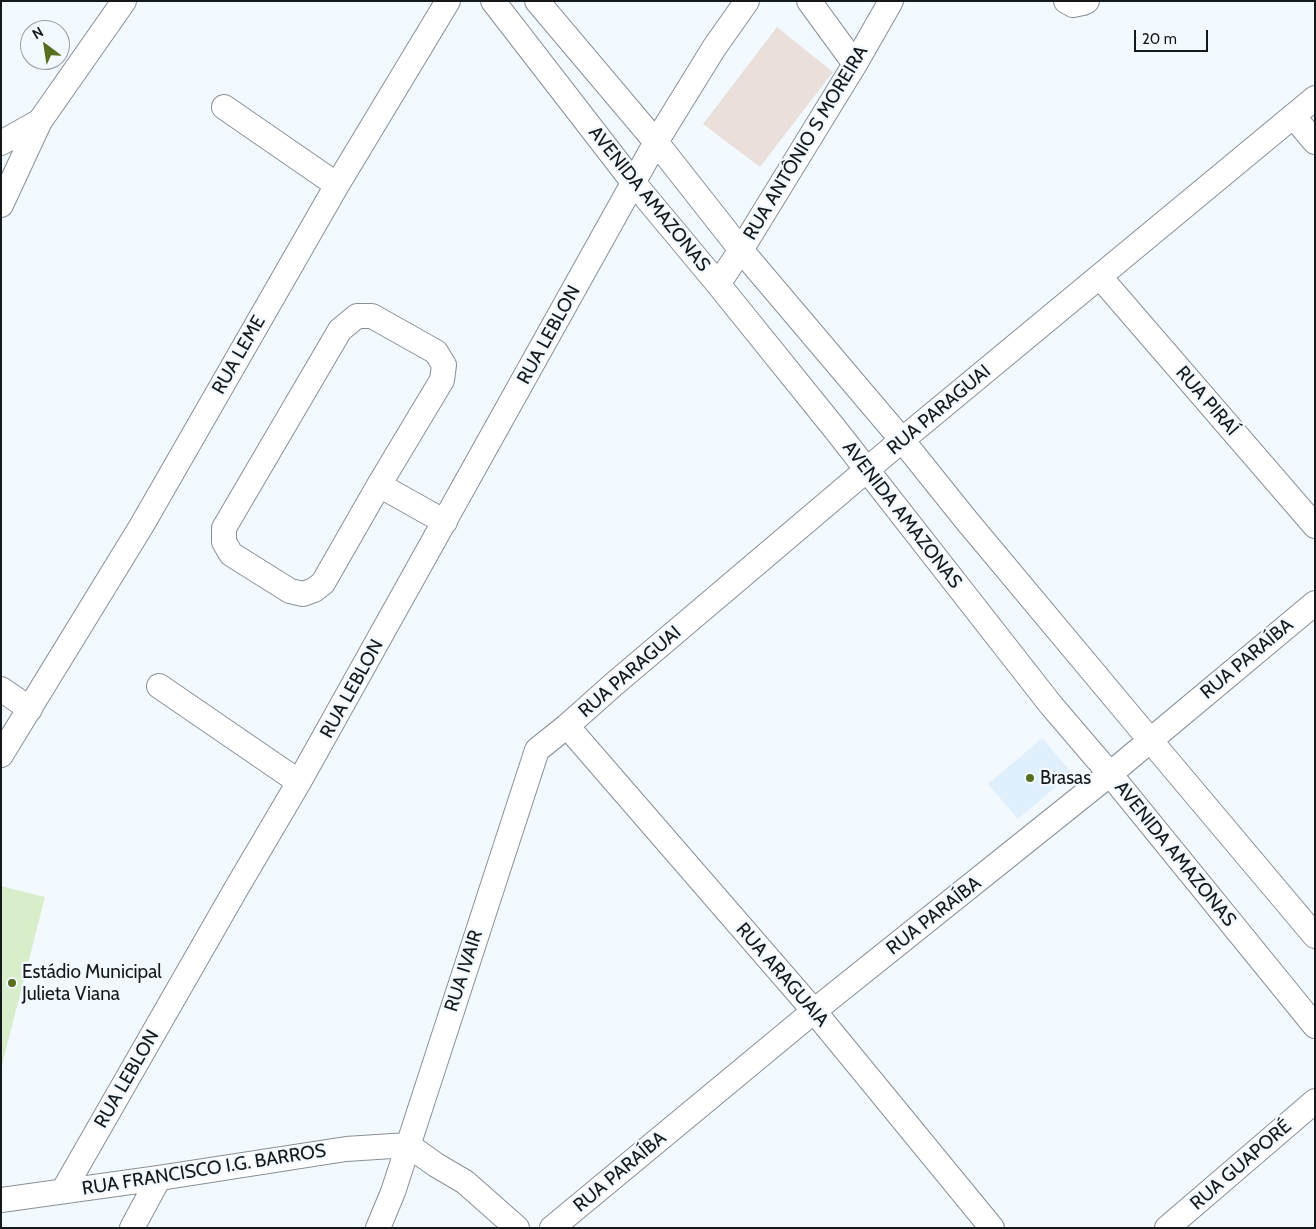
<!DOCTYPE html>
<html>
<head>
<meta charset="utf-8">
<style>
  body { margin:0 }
  #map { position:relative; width:1316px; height:1229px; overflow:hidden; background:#f2f9ff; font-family:Cabin,sans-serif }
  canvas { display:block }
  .frame { position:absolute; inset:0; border:2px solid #16191c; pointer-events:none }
  .north { position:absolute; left:20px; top:20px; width:50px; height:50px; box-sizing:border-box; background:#f2f9ff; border:1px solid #9a9fa4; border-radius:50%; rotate:329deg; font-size:14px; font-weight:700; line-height:20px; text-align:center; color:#16191c }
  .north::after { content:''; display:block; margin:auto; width:18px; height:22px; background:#576e1e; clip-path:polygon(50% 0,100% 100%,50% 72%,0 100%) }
  .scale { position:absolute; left:1134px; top:30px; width:74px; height:22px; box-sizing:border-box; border:2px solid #16191c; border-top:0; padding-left:6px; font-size:15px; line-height:18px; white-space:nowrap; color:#16191c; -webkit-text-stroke:4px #f2f9ff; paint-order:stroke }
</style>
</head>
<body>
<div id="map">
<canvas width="1316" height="1229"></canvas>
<div class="frame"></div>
<div class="north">N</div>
<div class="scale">20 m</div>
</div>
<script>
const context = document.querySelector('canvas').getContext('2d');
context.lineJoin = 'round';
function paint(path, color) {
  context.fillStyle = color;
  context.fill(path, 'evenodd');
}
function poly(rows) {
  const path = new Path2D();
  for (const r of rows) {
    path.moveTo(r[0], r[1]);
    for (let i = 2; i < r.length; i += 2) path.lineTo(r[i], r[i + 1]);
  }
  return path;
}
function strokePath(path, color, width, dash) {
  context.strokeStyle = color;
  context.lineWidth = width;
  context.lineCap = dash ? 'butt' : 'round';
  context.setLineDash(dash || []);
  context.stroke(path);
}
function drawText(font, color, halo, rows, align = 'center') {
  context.font = font + ' Cabin,sans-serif';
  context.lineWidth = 4.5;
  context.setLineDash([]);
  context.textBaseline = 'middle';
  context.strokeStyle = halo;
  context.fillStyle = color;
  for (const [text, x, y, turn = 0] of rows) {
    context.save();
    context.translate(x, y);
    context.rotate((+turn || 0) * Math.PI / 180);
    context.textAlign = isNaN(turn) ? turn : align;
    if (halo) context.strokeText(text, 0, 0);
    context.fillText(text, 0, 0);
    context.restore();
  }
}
paint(poly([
  [1042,738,1072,773,1018,819,988,784]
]), '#e0effc');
paint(poly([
  [1,886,45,897,1,1069]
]), '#d8eecb');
paint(poly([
  [777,27,833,72,760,167,703,124]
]), '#ebdfdc');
const minor = poly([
  [493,1,633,182,718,284,835,429,1051,705,1110,774,1315,1026],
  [537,1,656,142,741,250,902,440,967,521,1150,740,1315,936],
  [809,1,855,64],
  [1066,1,1073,5,1083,3,1087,1],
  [224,107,337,185],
  [1293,116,1315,142],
  [1,143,40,121],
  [1,205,40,121,124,1],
  [1100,277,1315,526],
  [718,284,741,250,855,64,891,1],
  [357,316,372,316,436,352,444,365,442,380,379,485,323,583,314,590,303,594,290,591,231,554,224,542,224,528,340,330,357,316],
  [379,485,445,522],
  [159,686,299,782],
  [1,689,30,709],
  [567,726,814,1011,992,1228],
  [1,755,142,525,337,185,448,1],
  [63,1191,236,889,299,782,656,142,714,48,747,1],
  [1,1200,159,1178,346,1149,408,1145,436,1165,465,1182,517,1228],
  [132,1228,159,1178],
  [378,1228,393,1192,537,750,567,726,613,685,902,440,1315,98],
  [552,1228,814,1011,1110,774,1315,603],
  [1167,1228,1315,1101]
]);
strokePath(minor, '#889097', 26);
strokePath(minor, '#fff', 24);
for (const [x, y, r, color] of [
  [1030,778,5,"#576e1e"],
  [12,983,5,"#576e1e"]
]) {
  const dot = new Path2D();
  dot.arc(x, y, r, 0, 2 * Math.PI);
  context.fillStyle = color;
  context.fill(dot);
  strokePath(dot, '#f2f9ff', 2);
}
drawText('19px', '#16191c', '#f2f9ff', [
  ["RUA ANTÔNIO S MOREIRA",806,143,-59],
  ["AVENIDA AMAZONAS",649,199,51],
  ["RUA LEBLON",549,335,-61],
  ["RUA LEME",239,355,-60],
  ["RUA PIRAÍ",1207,401,49],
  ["RUA PARAGUAI",939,410,-40],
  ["AVENIDA AMAZONAS",902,515,52],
  ["RUA PARAÍBA",1247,659,-40],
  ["RUA PARAGUAI",630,672,-41],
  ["RUA LEBLON",352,689,-61],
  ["AVENIDA AMAZONAS",1175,854,51],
  ["RUA PARAÍBA",934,916,-38],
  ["RUA IVAIR",464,971,-72],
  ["RUA ARAGUAIA",782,975,49],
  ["RUA LEBLON",127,1079,-60],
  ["RUA GUAPORÉ",1241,1165,-41],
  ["RUA FRANCISCO I.G. BARROS",204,1170,-9],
  ["RUA PARAÍBA",620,1172,-40]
]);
drawText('19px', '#16191c', '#f2f9ff', [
  ["Brasas",1040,778],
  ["Estádio Municipal",22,972],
  ["Julieta Viana",22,994]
], 'left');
</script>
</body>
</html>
